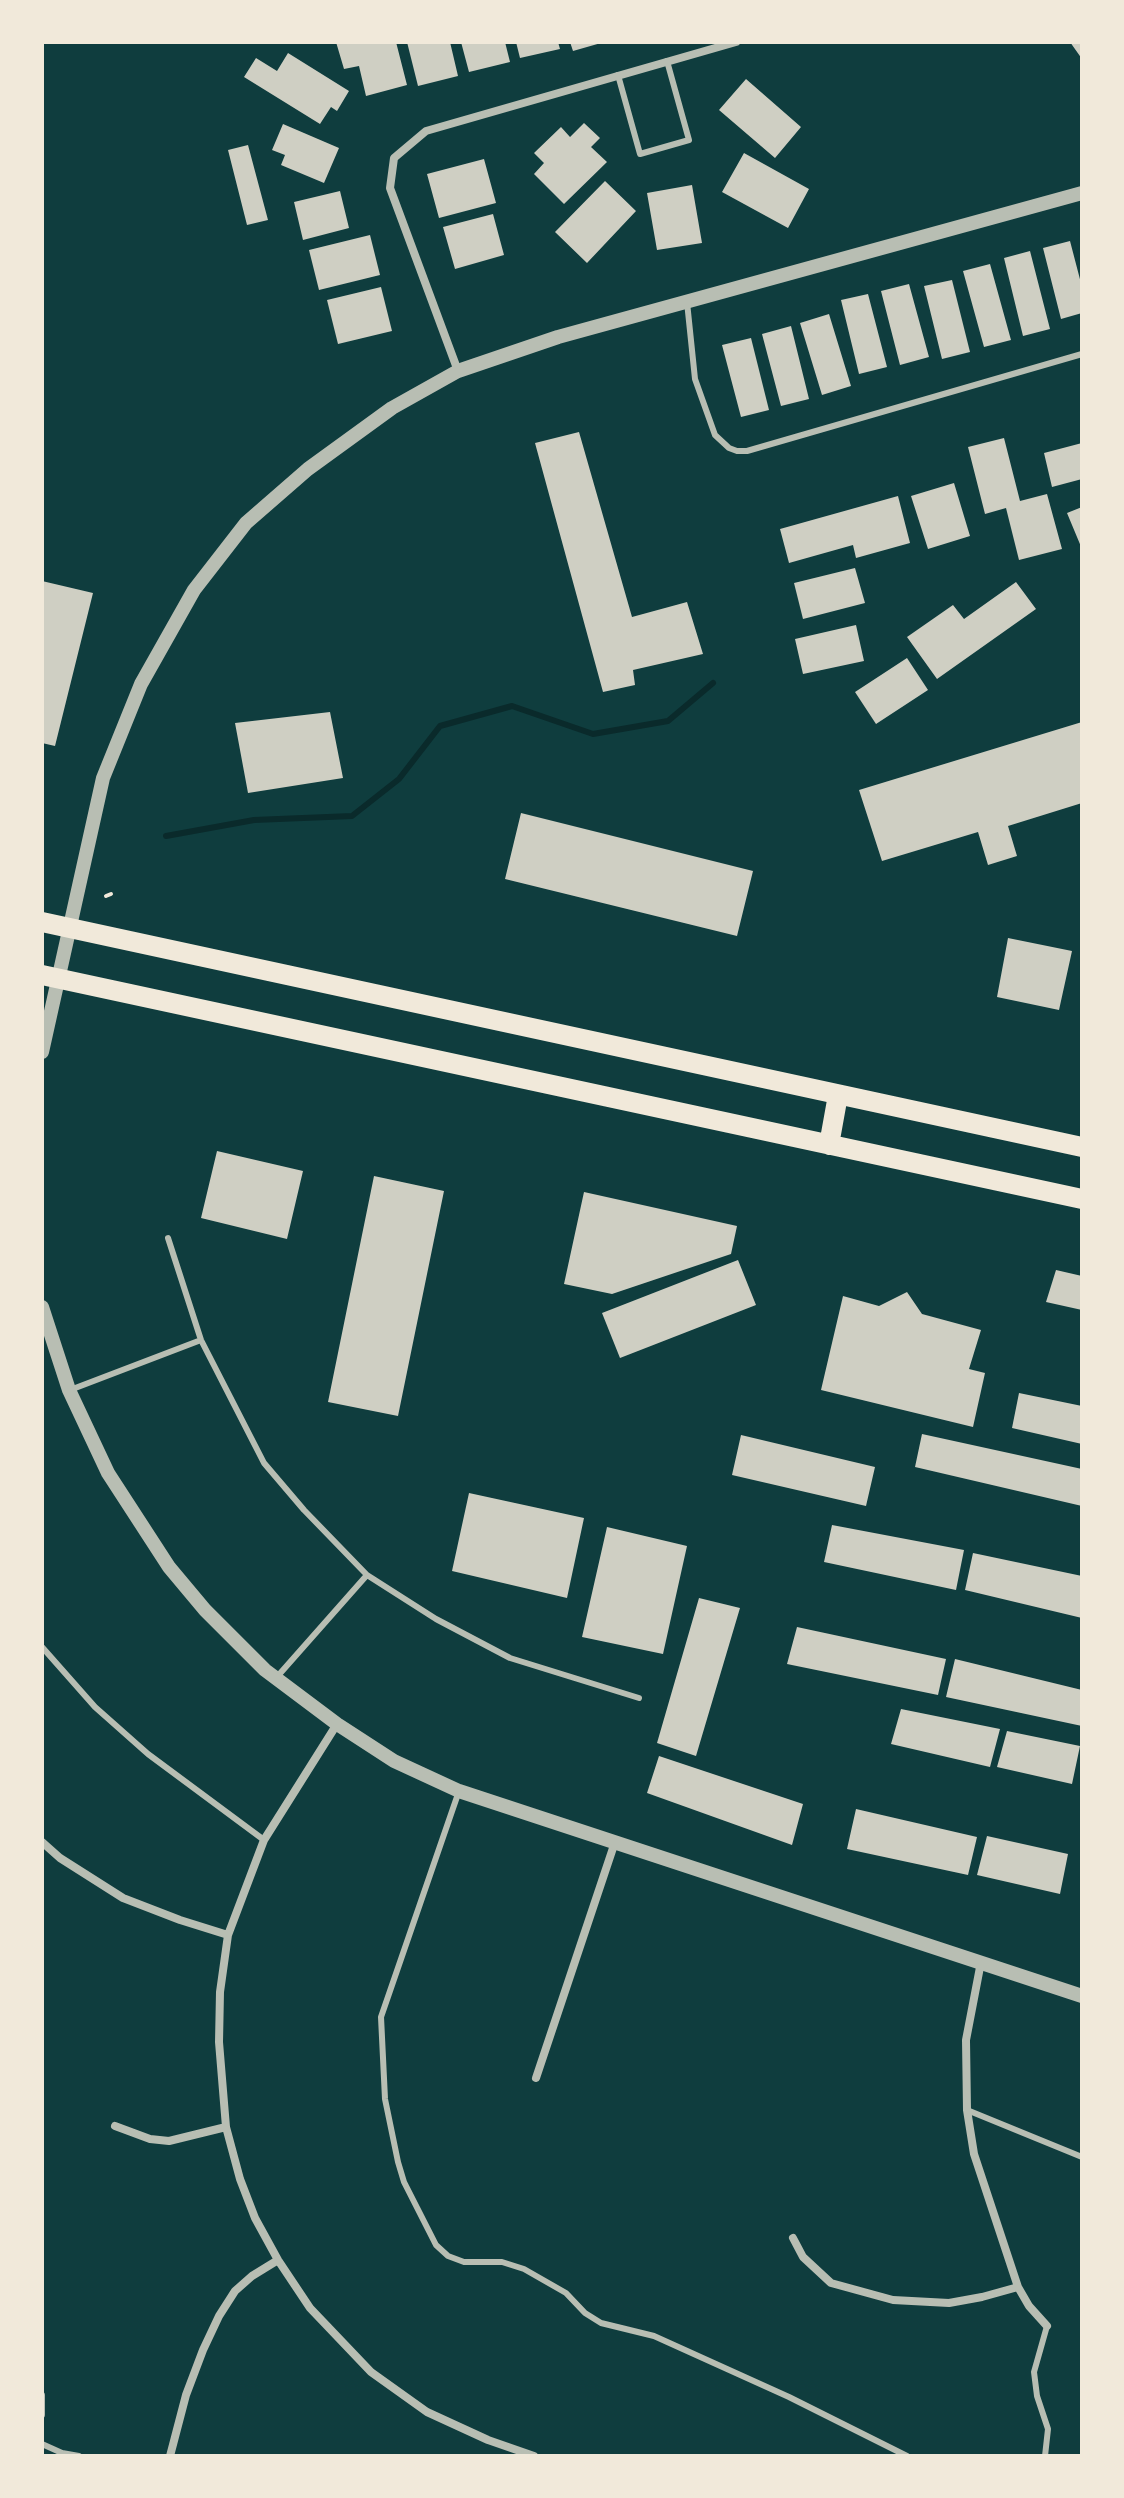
<!DOCTYPE html>
<html>
<head>
<meta charset="utf-8">
<style>
  body { margin:0 }
  #map { position:relative; width:1124px; height:2498px; overflow:hidden; background:#0f3d3e; font-family:Manrope,sans-serif }
  canvas { display:block }
  .frame { position:absolute; inset:0; border:44px solid #f1e9da; pointer-events:none }
</style>
</head>
<body>
<div id="map">
<canvas width="1124" height="2498"></canvas>
<div class="frame"></div>
</div>
<script>
const context = document.querySelector('canvas').getContext('2d');
context.lineJoin = 'round';
function poly(rows) {
  const path = new Path2D();
  for (const r of rows) {
    path.moveTo(r[0], r[1]);
    for (let i = 2; i < r.length; i += 2) path.lineTo(r[i], r[i + 1]);
  }
  return path;
}
function strokePath(path, color, width, dash) {
  context.strokeStyle = color;
  context.lineWidth = width;
  context.lineCap = dash ? 'butt' : 'round';
  context.setLineDash(dash || []);
  context.stroke(path);
}
function paint(path, color) {
  context.fillStyle = color;
  context.fill(path, 'evenodd');
}
strokePath(poly([
  [166,836,254,820,352,816,399,779,440,726,512,706,593,734,668,721,713,683]
]), '#0a2a2b', 6);
paint(poly([
  [336,42,396,42,407,85,366,96,359,66,344,69],
  [407,42,450,42,458,76,418,86],
  [461,42,505,42,510,62,469,72],
  [516,42,558,42,560,49,520,58],
  [570,42,601,42,601,43,573,51],
  [1070,42,1082,42,1082,59],
  [288,53,349,91,337,111,331,107,320,124,244,77,256,58,277,71],
  [746,79,801,127,775,158,719,110],
  [584,123,600,138,591,147,607,162,564,204,534,174,544,163,534,153,561,127,570,137],
  [283,124,339,148,324,183,281,165,285,155,272,150],
  [248,145,268,220,247,225,228,150],
  [744,153,809,189,788,228,722,192],
  [484,159,496,203,439,218,427,174],
  [605,181,636,211,587,263,555,232],
  [692,185,702,243,657,250,647,193],
  [340,191,349,228,303,240,294,202],
  [493,214,504,255,455,269,443,227],
  [370,235,380,275,319,290,309,250],
  [1070,241,1082,287,1082,313,1061,319,1043,248],
  [1030,251,1050,329,1023,336,1004,258],
  [990,264,1011,340,984,347,963,271],
  [952,280,970,352,942,359,924,286],
  [909,284,929,357,900,365,881,291],
  [381,287,392,331,338,344,327,300],
  [868,294,887,367,859,374,841,300],
  [829,314,851,386,822,395,800,323],
  [791,326,809,399,781,406,762,334],
  [751,338,769,410,741,417,722,345],
  [579,432,632,617,687,602,703,654,633,670,635,685,603,692,535,443],
  [1004,438,1020,501,1047,494,1062,549,1019,560,1006,508,985,514,968,447],
  [1082,443,1082,479,1052,487,1044,453],
  [954,483,970,536,928,549,911,496],
  [898,496,910,543,856,558,853,545,789,563,780,529],
  [1082,507,1082,549,1067,513],
  [855,568,865,603,803,619,794,583],
  [42,581,93,593,55,746,42,743],
  [1016,582,1036,609,937,679,907,637,953,605,964,619],
  [856,625,864,661,803,674,795,639],
  [907,658,928,690,876,724,855,692],
  [330,712,343,778,248,793,235,723],
  [1082,722,1082,803,1008,826,1017,856,988,865,978,832,882,861,859,790],
  [521,813,753,871,737,936,505,879],
  [1008,938,1072,951,1059,1010,997,997],
  [217,1151,303,1171,287,1239,201,1218],
  [374,1176,444,1191,398,1416,328,1402],
  [584,1192,737,1226,731,1254,612,1294,564,1284],
  [738,1260,756,1305,620,1358,602,1313],
  [1056,1270,1082,1276,1082,1310,1046,1302],
  [907,1292,922,1314,981,1330,969,1369,985,1373,973,1427,821,1390,843,1296,879,1306],
  [1019,1393,1082,1406,1082,1444,1012,1428],
  [922,1434,1082,1469,1082,1506,915,1467],
  [741,1435,875,1467,866,1506,732,1475],
  [469,1493,584,1518,567,1598,452,1571],
  [832,1525,964,1550,956,1590,824,1562],
  [607,1527,687,1546,663,1654,582,1637],
  [973,1553,1082,1576,1082,1618,965,1590],
  [699,1598,740,1608,696,1756,657,1743],
  [797,1627,946,1659,938,1695,787,1664],
  [955,1659,1082,1690,1082,1726,946,1697],
  [901,1709,1000,1729,990,1767,891,1744],
  [1007,1731,1080,1746,1072,1784,997,1767],
  [659,1756,803,1804,792,1845,647,1793],
  [856,1809,977,1837,968,1875,847,1849],
  [987,1836,1068,1854,1060,1894,977,1875]
]), '#cfcfc3');
strokePath(poly([
  [106,896,111,894]
]), '#f1e9da', 4);
strokePath(poly([
  [618,75,640,154,689,140,667,61],
  [687,302,695,379,715,435,729,448,737,451,747,451,1082,354],
  [168,1238,201,1340,264,1463,304,1510,367,1575,436,1619,510,1658,639,1698],
  [70,1390,201,1340],
  [42,1647,95,1707,148,1754,264,1840],
  [276,1678,367,1575],
  [459,1791,381,2017,385,2099,398,2162,404,2182,436,2245,448,2256,464,2262,502,2262,524,2269,566,2293,585,2313,601,2323,654,2336,789,2397,907,2456],
  [967,2110,1082,2157],
  [42,2395,42,2415],
  [42,2444,62,2453,79,2456],
  [1045,2456,1048,2429,1037,2396,1034,2372,1047,2326]
]), '#b8beb3', 6);
strokePath(poly([
  [458,371,390,188,394,158,426,131,736,42],
  [337,1724,264,1840,228,1935,220,1992,219,2042,226,2127,240,2179,255,2218,278,2260,310,2308,371,2372,427,2412,488,2440,534,2456],
  [42,1842,60,1858,123,1898,180,1920,228,1935],
  [981,1962,966,2040,967,2110,974,2154,1018,2287,1029,2306,1047,2326],
  [536,2078,615,1842],
  [115,2126,150,2139,169,2141,226,2127],
  [793,2238,803,2257,831,2283,893,2300,949,2303,982,2297,1018,2287],
  [170,2456,186,2395,203,2350,219,2316,235,2291,252,2276,278,2260]
]), '#b8beb3', 8);
strokePath(poly([
  [42,1052,103,778,141,684,194,590,246,523,308,469,392,408,458,371,558,337,1082,193],
  [42,1307,69,1390,108,1473,169,1567,205,1610,265,1670,337,1724,394,1761,459,1791,1082,1996]
]), '#b8beb3', 14);
strokePath(poly([
  [42,922,1082,1147],
  [42,975,1082,1199],
  [829,1145,838,1095]
]), '#f1e9da', 20);
</script>
</body>
</html>
